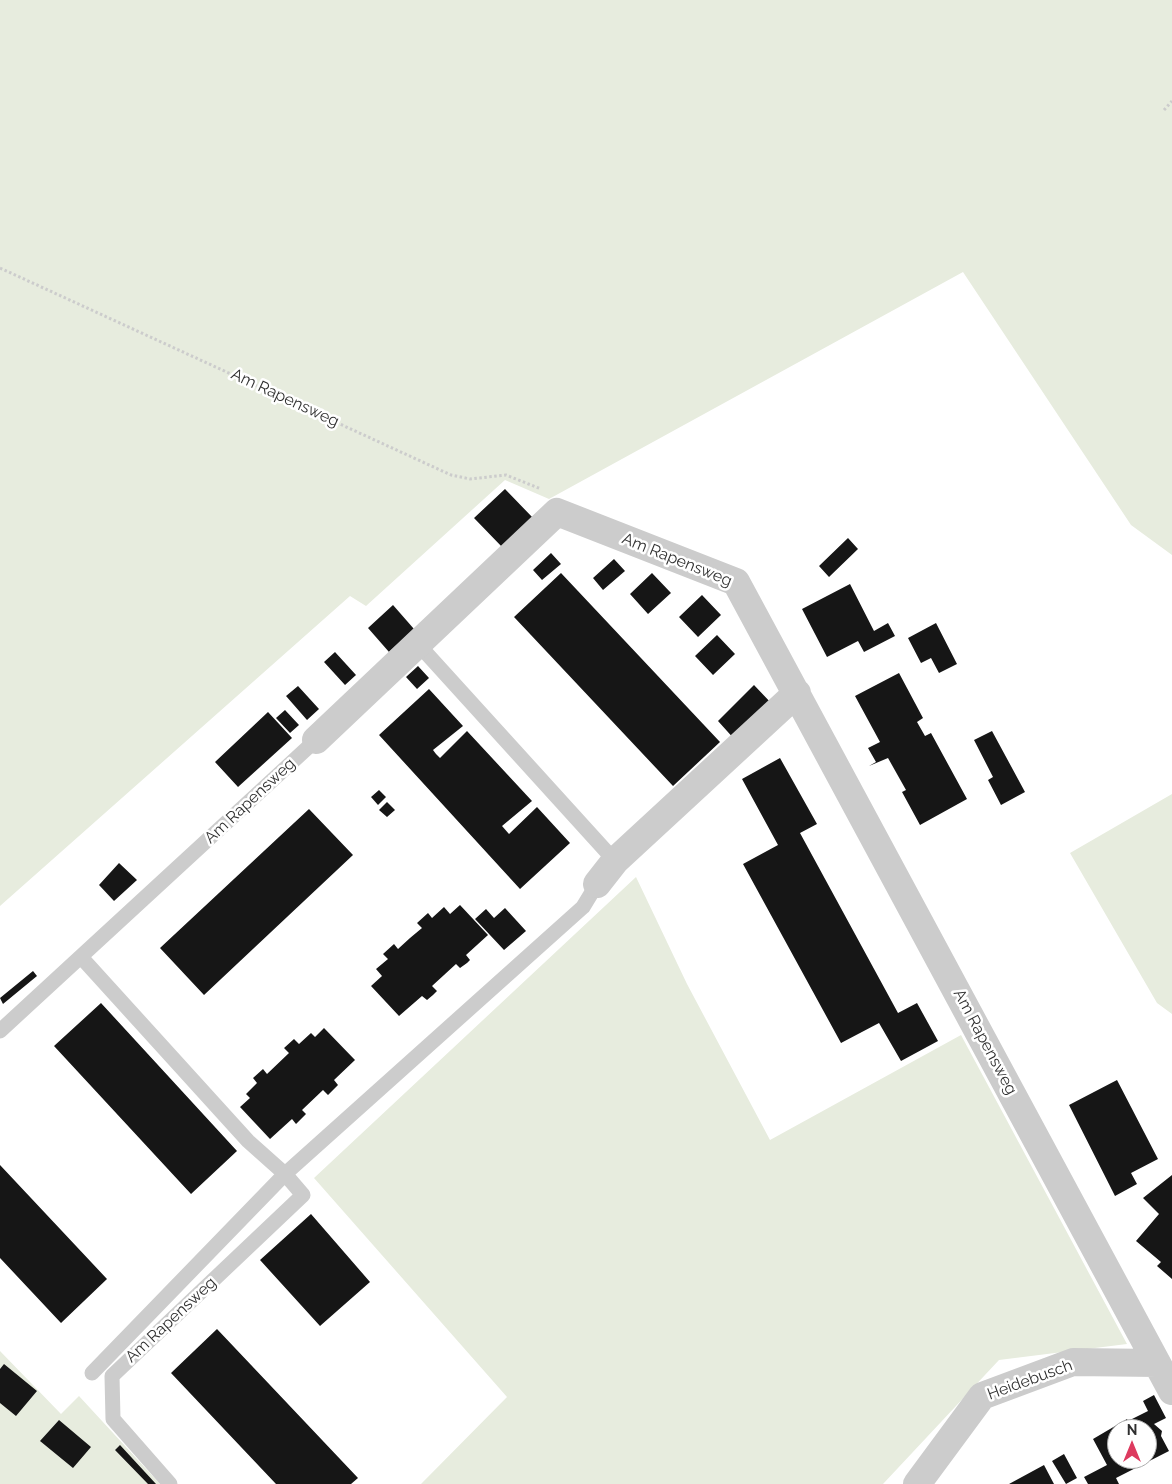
<!DOCTYPE html>
<html>
<head>
<meta charset="utf-8">
<style>
  body { margin:0 }
  #map { position:relative; width:1172px; height:1484px; overflow:hidden; background:#fff; font-family:Raleway,sans-serif }
  canvas { display:block }
  .north { position:absolute; left:1107px; top:1419px; width:50px; height:50px; box-sizing:border-box; background:#fff; border:1px solid #acacac; border-radius:50%; rotate:0deg; font-size:14px; font-weight:700; line-height:20px; text-align:center; color:#2f2f2f }
  .north::after { content:''; display:block; margin:auto; width:18px; height:22px; background:#dd3a5f; clip-path:polygon(50% 0,100% 100%,50% 72%,0 100%) }
</style>
</head>
<body>
<div id="map">
<canvas width="1172" height="1484"></canvas>
<div class="north">N</div>
</div>
<script>
const context = document.querySelector('canvas').getContext('2d');
context.lineJoin = 'round';
function paint(path, color) {
  context.fillStyle = color;
  context.fill(path, 'evenodd');
}
function poly(rows) {
  const path = new Path2D();
  for (const r of rows) {
    path.moveTo(r[0], r[1]);
    for (let i = 2; i < r.length; i += 2) path.lineTo(r[i], r[i + 1]);
  }
  return path;
}
function strokePath(path, color, width, dash) {
  context.strokeStyle = color;
  context.lineWidth = width;
  context.lineCap = dash ? 'butt' : 'round';
  context.setLineDash(dash || []);
  context.stroke(path);
}
function drawText(font, color, halo, rows, align = 'center') {
  context.font = font + ' Raleway,sans-serif';
  context.lineWidth = 5;
  context.setLineDash([]);
  context.textBaseline = 'middle';
  context.strokeStyle = halo;
  context.fillStyle = color;
  for (const [text, x, y, turn = 0] of rows) {
    context.save();
    context.translate(x, y);
    context.rotate((+turn || 0) * Math.PI / 180);
    context.textAlign = isNaN(turn) ? turn : align;
    if (halo) context.strokeText(text, 0, 0);
    context.fillText(text, 0, 0);
    context.restore();
  }
}
paint(poly([
  [0,0,1172,0,1172,555,1131,525,963,272,549,499,505,480,366,606,350,596,0,906],
  [1172,794,1172,1014,1157,1003,1070,853],
  [636,877,687,984,770,1140,961,1035,1127,1344,999,1360,883,1484,421,1484,507,1397,314,1178],
  [0,1351,61,1414,79,1396,160,1484,0,1484]
]), '#e7ecde');
paint(poly([
  [505,489,534,519,503,548,474,518],
  [848,538,858,549,829,577,819,566],
  [551,553,561,564,542,580,533,570],
  [614,559,625,571,603,590,593,578],
  [561,573,720,742,673,786,514,617],
  [652,573,671,593,648,614,630,594],
  [850,584,874,631,888,623,895,636,864,652,858,641,827,657,802,609],
  [702,595,721,615,698,637,679,617],
  [393,605,414,629,389,652,368,628],
  [936,623,957,664,939,673,931,658,921,663,908,638],
  [717,635,735,654,713,675,695,656],
  [335,652,356,675,345,685,324,662],
  [418,666,429,678,417,689,406,677],
  [899,673,923,718,917,722,925,736,931,733,967,799,920,825,902,792,906,790,888,758,869,766,876,762,868,748,880,742,855,696],
  [754,685,773,705,736,741,718,721],
  [298,686,319,709,307,720,286,696],
  [429,689,463,726,433,750,436,754,440,758,467,731,532,801,502,826,509,834,537,807,570,843,520,889,379,735],
  [285,710,299,725,290,733,276,718],
  [268,712,292,738,238,787,215,762],
  [992,731,1025,792,1001,805,988,780,993,777,974,740],
  [780,758,817,824,800,833,898,1013,917,1003,938,1041,901,1061,879,1023,841,1043,743,864,778,845,742,779],
  [379,790,386,797,378,805,371,797],
  [387,802,395,810,387,817,379,810],
  [309,809,353,855,204,995,160,948],
  [119,863,137,880,114,901,99,885],
  [460,905,488,935,466,955,470,960,467,963,460,968,456,964,432,986,437,991,433,995,427,1000,422,996,399,1016,371,986,382,976,376,969,388,959,383,954,394,944,398,949,410,938,422,928,417,923,428,913,432,918,444,907,450,914],
  [505,908,526,931,504,950,475,919,486,909,494,918],
  [33,971,37,976,3,1004,0,998],
  [101,1003,237,1151,191,1194,54,1046],
  [324,1028,355,1060,334,1080,338,1085,328,1095,323,1090,302,1110,306,1114,296,1124,292,1119,270,1139,240,1107,250,1098,246,1094,257,1083,253,1078,263,1069,267,1074,289,1053,284,1048,294,1039,299,1044,311,1033,315,1037],
  [1117,1080,1158,1159,1131,1173,1137,1184,1115,1196,1069,1105],
  [0,1165,107,1279,61,1323,0,1258],
  [1172,1175,1172,1279,1157,1266,1161,1262,1136,1241,1159,1214,1143,1198],
  [311,1214,370,1282,320,1326,260,1260],
  [217,1329,358,1478,351,1484,276,1484,171,1373],
  [4,1364,37,1391,16,1416,0,1403,0,1369],
  [1154,1395,1166,1418,1154,1424,1162,1431,1161,1436,1169,1451,1116,1478,1119,1484,1088,1484,1084,1477,1107,1465,1093,1439,1127,1419,1128,1421,1148,1411,1143,1401],
  [1117,1429,1147,1429,1147,1459,1117,1459],
  [59,1420,91,1447,73,1468,40,1441],
  [120,1445,156,1484,148,1484,115,1450],
  [1064,1454,1077,1478,1066,1484,1052,1461],
  [1044,1465,1054,1484,1009,1484]
]), '#161616');
strokePath(poly([
  [1164,110,1172,101],
  [0,268,451,475,470,479,506,475,541,489]
]), '#ccc', 3, [2.5, 2.5]);
strokePath(poly([
  [418,644,615,861],
  [81,957,248,1141,285,1174,303,1195,112,1376,113,1419,170,1484],
  [0,1031,316,740],
  [92,1373,285,1174,583,907,597,884]
]), '#ccc', 15);
strokePath(poly([
  [316,740,557,512,736,582,1172,1391],
  [597,884,615,861,797,693],
  [917,1484,982,1396,1073,1362,1157,1363]
]), '#ccc', 28);
drawText('16px', '#2f2f2f', '#fff', [
  ["Am Rapensweg",285,398,25],
  ["Am Rapensweg",677,560,22],
  ["Am Rapensweg",250,801,-43],
  ["Am Rapensweg",985,1042,62],
  ["Am Rapensweg",171,1320,-43],
  ["Heidebusch",1030,1380,-20]
]);
</script>
</body>
</html>
